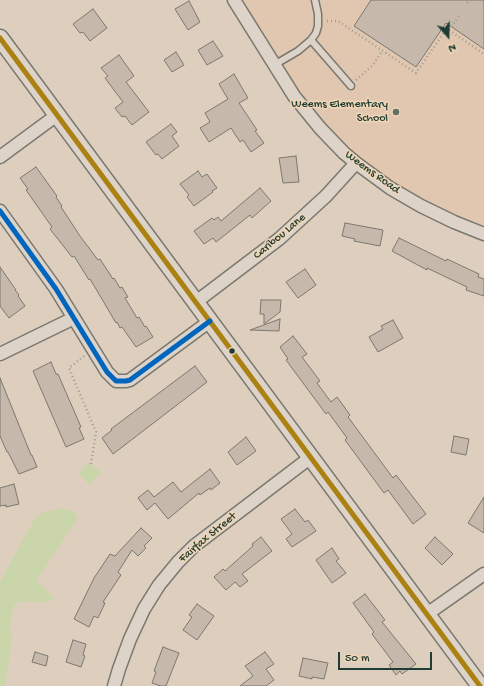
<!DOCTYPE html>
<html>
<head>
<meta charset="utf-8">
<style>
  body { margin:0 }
  #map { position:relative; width:484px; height:686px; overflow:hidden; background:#decebd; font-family:"Gochi Hand",sans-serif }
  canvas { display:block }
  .north { position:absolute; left:428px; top:16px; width:40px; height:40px; -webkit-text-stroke:3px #f0d6b7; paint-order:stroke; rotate:160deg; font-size:11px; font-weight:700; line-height:16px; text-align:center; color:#1f3d34 }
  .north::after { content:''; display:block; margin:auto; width:14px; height:18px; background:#1f3d34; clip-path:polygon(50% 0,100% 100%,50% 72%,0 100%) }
  .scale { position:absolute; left:338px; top:652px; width:94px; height:18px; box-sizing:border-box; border:2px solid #1f3d34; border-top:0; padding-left:5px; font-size:12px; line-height:14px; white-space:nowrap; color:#1f3d34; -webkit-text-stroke:3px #f0d6b7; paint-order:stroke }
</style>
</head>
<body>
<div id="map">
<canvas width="484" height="686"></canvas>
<div class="north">N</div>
<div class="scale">50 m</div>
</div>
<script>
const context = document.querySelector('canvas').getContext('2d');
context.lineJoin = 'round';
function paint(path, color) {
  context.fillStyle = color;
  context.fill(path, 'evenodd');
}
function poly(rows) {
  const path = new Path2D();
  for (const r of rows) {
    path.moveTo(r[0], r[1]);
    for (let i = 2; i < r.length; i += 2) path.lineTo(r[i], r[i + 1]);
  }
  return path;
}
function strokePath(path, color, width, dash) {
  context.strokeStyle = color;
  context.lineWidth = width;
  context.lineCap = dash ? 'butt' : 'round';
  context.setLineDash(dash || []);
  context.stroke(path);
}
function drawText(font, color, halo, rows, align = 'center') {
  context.font = font + ' "Gochi Hand",sans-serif';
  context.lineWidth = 3;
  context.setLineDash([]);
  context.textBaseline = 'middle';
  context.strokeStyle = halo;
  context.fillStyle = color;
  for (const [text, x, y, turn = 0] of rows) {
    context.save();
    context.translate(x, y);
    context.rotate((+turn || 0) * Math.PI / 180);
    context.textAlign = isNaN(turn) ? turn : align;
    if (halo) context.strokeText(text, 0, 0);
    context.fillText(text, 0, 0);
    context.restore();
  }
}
paint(poly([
  [234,0,484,0,484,234,421,206,320,128]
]), '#e1c7af');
paint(poly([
  [89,462,100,472,90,485,78,474],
  [58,508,70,510,75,513,78,518,38,578,38,583,44,587,53,598,48,602,23,601,15,604,11,616,10,626,12,637,5,686,0,686,0,582,35,518,40,514]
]), '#cad6a9');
const building = poly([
  [371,0,484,0,484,49,446,23,416,67,354,26,371,0],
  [189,1,200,22,188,30,175,9,189,1],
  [93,9,107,28,90,41,83,32,80,33,73,24,93,9],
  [213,41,223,56,207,65,198,50,213,41],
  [176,52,184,65,172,72,164,60,176,52],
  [119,55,134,76,126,82,149,112,132,125,125,116,122,117,115,108,123,102,105,78,108,76,101,68,119,55],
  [234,74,248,98,239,103,257,130,255,131,264,143,251,152,243,140,240,142,231,128,209,142,200,128,210,122,205,113,228,99,219,84,234,74],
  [171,124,177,132,172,136,179,146,162,159,158,154,156,155,146,142,171,124],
  [296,156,299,182,283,183,279,158,296,156],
  [36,167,57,196,56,197,62,206,61,207,80,236,98,260,100,259,113,279,114,278,120,288,122,287,128,297,125,298,137,318,139,317,145,327,146,326,153,337,136,347,122,327,120,328,117,322,116,323,96,289,90,279,89,280,74,256,72,257,50,229,52,227,26,190,28,189,20,178,36,167],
  [198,171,202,177,207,174,217,188,212,191,213,192,194,206,187,197,189,195,180,184,198,171],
  [260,188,271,201,252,218,250,215,216,242,213,238,204,244,194,231,212,218,214,220,218,217,221,221,260,188],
  [345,223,383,230,380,246,354,241,355,239,342,236,345,223],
  [399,238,446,261,447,259,479,274,478,277,484,279,484,296,466,290,467,287,427,268,427,270,392,251,399,238],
  [0,267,16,290,15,290,19,295,18,296,25,306,9,318,0,306,0,267],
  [305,269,316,285,298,298,286,282,305,269],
  [261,300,281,300,280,312,264,324,264,314,260,314,261,300],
  [280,319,279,331,250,330,280,319],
  [393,320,403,338,378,352,369,337,383,329,381,326,393,320],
  [293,336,307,354,302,357,320,381,317,383,331,402,337,397,350,415,348,417,393,478,396,475,426,514,413,524,388,490,384,493,345,440,347,438,328,412,326,414,286,360,288,359,280,347,293,336],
  [51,362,56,374,58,374,81,427,79,428,84,439,66,447,33,371,51,362],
  [195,366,207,382,113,454,102,438,112,430,111,429,195,366],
  [0,378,31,455,32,455,37,467,19,474,8,452,7,452,0,436,0,378],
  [454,436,469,439,466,455,451,452,454,436],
  [246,437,256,451,237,465,228,452,246,437],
  [210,469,220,483,211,490,210,488,200,495,199,493,168,519,155,503,147,510,138,498,148,490,154,497,173,482,181,492,210,469],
  [14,484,19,504,6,507,6,505,0,506,0,488,14,484],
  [484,497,484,533,468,523,484,497],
  [295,509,305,522,308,520,316,531,292,547,286,539,292,534,281,519,295,509],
  [141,528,152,538,144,546,146,548,138,556,132,550,118,572,121,575,103,602,105,603,98,618,94,616,89,627,74,619,94,578,110,554,115,556,141,528],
  [261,537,272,551,242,574,248,581,240,587,235,582,226,590,214,577,223,569,225,571,253,546,252,544,261,537],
  [435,537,453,554,442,565,425,548,435,537],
  [332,548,339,559,336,561,346,573,332,583,316,560,332,548],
  [365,594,385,620,382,622,416,664,402,674,400,671,396,675,389,665,393,662,372,634,374,632,353,603,365,594],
  [197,604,214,616,197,640,183,630,192,617,189,615,197,604],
  [73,640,86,644,83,655,85,656,81,667,66,662,73,640],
  [163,647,179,653,166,686,161,686,152,683,156,672,154,671,163,647],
  [35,652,48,656,46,666,32,662,35,652],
  [265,652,274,664,266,669,274,680,266,686,240,686,253,676,245,666,265,652],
  [303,658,328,663,324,679,312,677,312,679,299,676,303,658]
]);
paint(building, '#c7b8ac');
strokePath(building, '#7a796f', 1);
const lane = poly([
  [311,40,351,86],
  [274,65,298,51,311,40,316,33,318,26,318,14,315,0]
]);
const street = poly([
  [234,0,294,96,320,128,344,153,356,163,390,188,421,206,454,222,484,234],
  [0,157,57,115],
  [0,211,56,289,107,372,116,381,126,381,130,380,210,321],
  [196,302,279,239,326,196,356,163],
  [0,354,74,318],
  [427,614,484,574],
  [114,686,119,669,130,639,144,609,159,585,178,562,194,546,311,457]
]);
const secondary = poly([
  [0,38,480,686]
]);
strokePath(lane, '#7a796f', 9);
strokePath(street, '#7a796f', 15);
strokePath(secondary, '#7a796f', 19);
strokePath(poly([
  [467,3,469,0],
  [327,21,338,21,416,73,445,31,449,30,484,54],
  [449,30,459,16],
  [356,80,373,65,382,51],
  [84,356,69,368,96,432,91,464]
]), '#9f9c92', 2.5, [1, 3]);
strokePath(lane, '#ddd3c8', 6);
strokePath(street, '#ddd3c8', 12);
strokePath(secondary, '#ddd3c8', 16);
strokePath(poly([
  [0,38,480,686]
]), '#ab8112', 5);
strokePath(poly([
  [0,211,56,289,107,372,116,381,126,381,130,380,210,321]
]), '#0065bd', 5);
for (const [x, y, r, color] of [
  [396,112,4,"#627064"],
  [232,351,3.5,"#1f3d34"]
]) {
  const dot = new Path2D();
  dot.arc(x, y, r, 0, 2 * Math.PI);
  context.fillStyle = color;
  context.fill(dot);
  strokePath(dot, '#f0d6b7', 1.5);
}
drawText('12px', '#1f3d34', '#f0d6b7', [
  ["Weems Elementary",388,105],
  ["School",388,119]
], 'right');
drawText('12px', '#1f3d34', '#f0d6b7', [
  ["Weems Road",372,173,36],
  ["Caribou Lane",280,237,-40],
  ["Fairfax Street",208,538,-40]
]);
</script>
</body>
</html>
